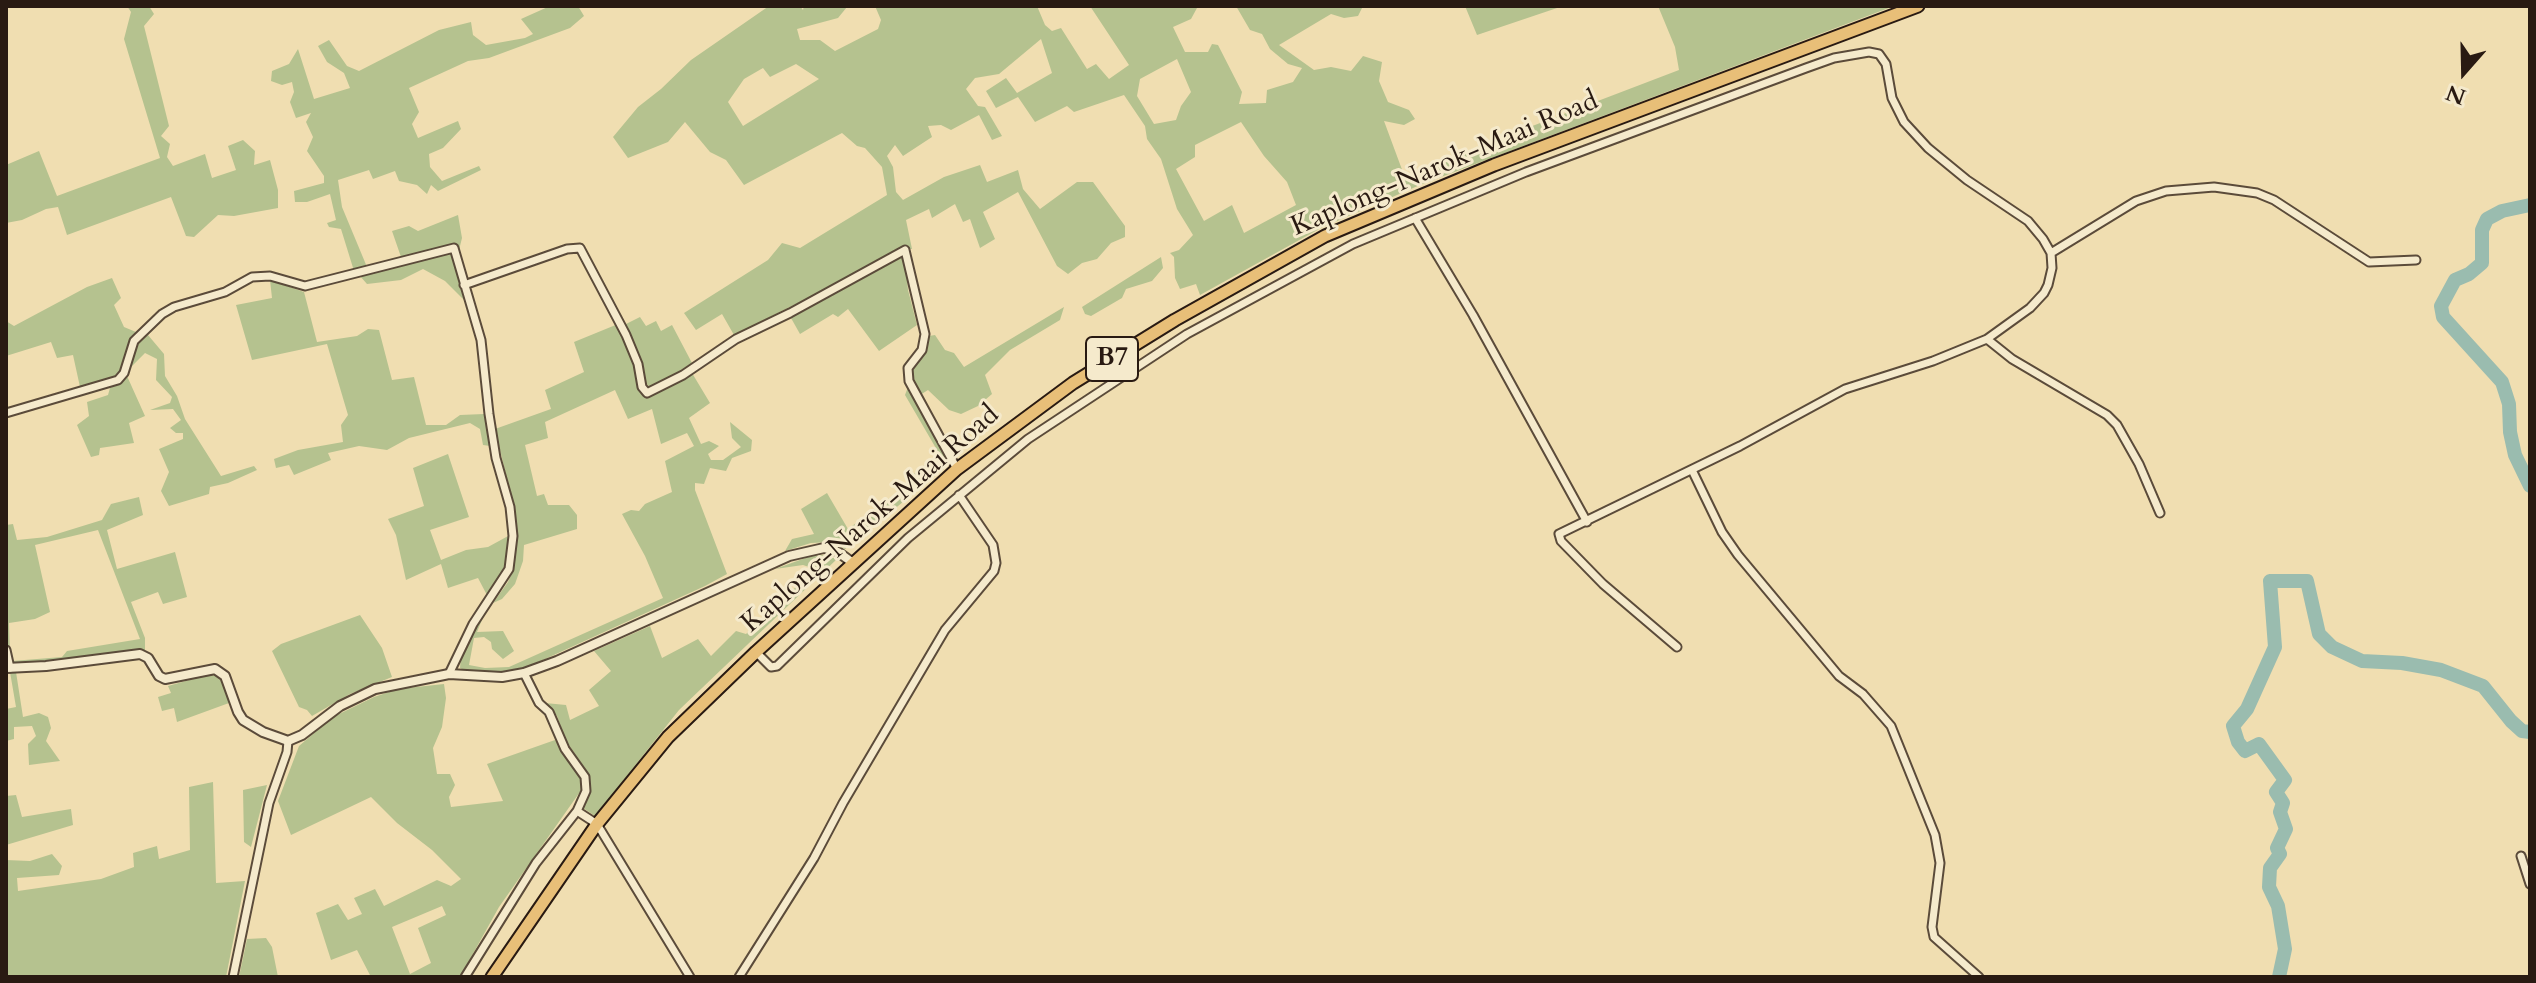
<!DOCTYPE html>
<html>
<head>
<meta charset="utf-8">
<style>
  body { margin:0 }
  #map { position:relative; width:2536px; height:983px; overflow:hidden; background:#f0deb1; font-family:Cardo,serif }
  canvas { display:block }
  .frame { position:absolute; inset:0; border:8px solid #291a12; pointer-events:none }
  .north { position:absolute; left:2424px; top:32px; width:80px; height:80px; -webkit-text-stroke:6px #f5eacc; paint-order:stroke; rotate:200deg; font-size:22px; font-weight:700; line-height:32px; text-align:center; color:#291a12 }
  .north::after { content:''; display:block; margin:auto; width:28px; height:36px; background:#291a12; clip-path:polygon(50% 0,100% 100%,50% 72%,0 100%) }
</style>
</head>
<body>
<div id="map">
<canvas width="2536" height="983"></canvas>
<div class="frame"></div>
<div class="north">N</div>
</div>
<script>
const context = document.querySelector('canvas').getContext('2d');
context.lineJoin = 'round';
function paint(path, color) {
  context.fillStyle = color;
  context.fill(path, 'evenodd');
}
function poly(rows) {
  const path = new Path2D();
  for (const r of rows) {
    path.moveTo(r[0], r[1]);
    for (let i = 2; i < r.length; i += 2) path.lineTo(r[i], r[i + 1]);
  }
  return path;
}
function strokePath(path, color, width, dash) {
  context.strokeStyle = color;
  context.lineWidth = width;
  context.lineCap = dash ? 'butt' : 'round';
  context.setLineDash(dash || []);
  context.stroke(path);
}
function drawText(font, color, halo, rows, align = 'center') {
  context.font = font + ' Cardo,serif';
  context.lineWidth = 6;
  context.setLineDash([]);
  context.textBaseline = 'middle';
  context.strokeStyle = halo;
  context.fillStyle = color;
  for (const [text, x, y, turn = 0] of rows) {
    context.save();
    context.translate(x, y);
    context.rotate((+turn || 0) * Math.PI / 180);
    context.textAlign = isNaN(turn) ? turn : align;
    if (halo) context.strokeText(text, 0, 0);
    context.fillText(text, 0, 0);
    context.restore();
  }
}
paint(poly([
  [127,6,149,6,154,14,144,26,169,126,161,136,170,144,167,157,173,166,205,154,212,178,236,170,228,146,243,140,255,151,254,165,270,160,278,190,278,208,234,216,218,215,194,237,186,236,171,197,67,235,58,207,46,209,22,220,6,223,6,165,39,151,57,196,160,158,124,39,131,12],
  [550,6,578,6,584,16,570,28,489,58,468,61,409,88,419,112,412,124,418,138,458,121,461,129,443,148,429,154,430,167,442,181,479,166,481,170,438,191,431,185,427,194,417,185,399,181,395,171,373,179,369,170,338,180,342,207,367,267,354,271,341,229,329,227,327,223,336,220,330,194,307,202,295,202,294,191,324,183,324,176,307,151,313,137,306,122,311,113,296,118,290,102,294,92,292,82,282,85,271,81,272,71,289,64,298,49,314,99,350,88,344,73,327,62,318,46,329,40,347,66,359,71,439,30,471,22,473,35,486,45,525,38,533,34,521,19],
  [769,6,800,6,803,10,804,6,854,6,847,7,838,18,797,29,800,40,820,40,835,51,878,29,881,20,875,6,1037,6,1045,25,1052,31,1061,28,1087,69,1096,64,1109,79,1129,65,1090,6,1195,6,1197,8,1191,19,1173,27,1185,52,1208,52,1212,44,1218,45,1242,92,1239,104,1266,103,1267,90,1293,82,1302,68,1288,64,1270,49,1262,34,1250,30,1236,6,1363,6,1358,16,1344,18,1331,14,1279,45,1314,70,1331,67,1351,71,1363,56,1382,62,1379,81,1388,102,1409,110,1415,119,1404,125,1384,121,1404,175,1679,70,1675,47,1658,6,1894,6,1420,185,1321,228,1200,295,1196,284,1180,289,1175,278,1174,257,1170,253,1179,250,1193,235,1177,209,1161,159,1147,139,1145,126,1124,95,1074,112,1067,106,1035,122,1018,97,996,108,986,91,1006,78,1017,93,1052,73,1041,39,999,74,975,78,966,89,978,106,985,107,1002,136,992,140,979,115,951,130,941,125,928,126,932,137,903,156,895,145,887,156,893,167,896,192,903,200,944,177,980,165,987,182,1018,170,1023,189,1040,209,1077,182,1093,182,1125,226,1125,237,1111,243,1097,259,1082,263,1068,274,1057,266,1018,192,983,212,995,239,980,248,970,219,963,222,955,204,932,218,929,209,906,220,912,249,900,248,816,294,734,335,722,314,696,330,684,313,768,260,782,243,800,248,887,195,882,167,865,148,857,146,842,133,744,185,726,160,710,152,685,122,668,142,628,158,613,137,638,107,661,89,691,60],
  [1177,59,1191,92,1181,106,1176,120,1154,124,1137,96,1140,79],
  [796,64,819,79,743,126,728,102,744,79,763,68,770,77],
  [1241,122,1264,156,1287,182,1296,205,1244,233,1232,205,1204,221,1176,169,1195,157,1195,145],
  [1465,6,1563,6,1477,35],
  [458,215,462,238,459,250,455,246,449,245,401,257,392,231,409,226,418,231],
  [451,253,464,300,445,281,423,269,401,280,367,284,360,276],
  [901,254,905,258,908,290,917,325,879,351,848,309,838,317,833,314,800,334,791,318],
  [1161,257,1163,268,1152,281,1126,289,1122,298,1091,316,1085,314,1082,307],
  [112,278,121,298,114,305,124,327,136,332,131,340,124,366,117,376,80,387,73,355,57,358,51,342,6,356,6,321,14,326,87,287],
  [270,280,304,292,317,342,357,336,368,329,379,330,392,380,414,377,426,425,446,425,460,415,484,414,490,446,483,445,480,429,470,423,409,438,387,450,359,446,328,453,331,460,294,475,289,465,276,468,274,459,298,450,343,442,341,425,348,415,327,344,252,360,236,305,272,298],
  [1064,307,1060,320,1010,350,985,375,992,394,978,406,961,414,949,410,928,390,920,395,911,380,911,370,927,350,929,336,935,335,945,350,954,353,964,367],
  [640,317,646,326,656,321,661,331,672,325,692,363,655,387,650,388,646,383,642,367,624,325],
  [618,324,636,366,639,390,644,395,653,394,692,373,710,403,689,418,701,444,709,441,719,446,708,454,711,460,723,460,741,447,732,438,730,422,752,440,751,451,732,458,726,471,710,468,704,484,695,483,695,490,727,574,705,586,521,670,488,675,468,672,460,668,461,656,475,626,486,610,477,632,503,631,514,651,503,659,492,649,491,642,484,637,474,638,469,665,485,668,509,667,663,598,645,556,622,514,631,510,639,511,645,504,672,492,665,461,694,446,687,433,661,444,652,409,628,419,615,390,545,422,548,438,525,445,537,496,544,494,548,505,569,505,577,515,577,529,524,545,523,561,515,584,502,599,493,603,508,582,514,567,517,542,514,508,495,429,551,409,545,390,584,372,574,342],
  [148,335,164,354,165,376,177,396,185,419,221,476,254,466,257,470,228,483,210,487,209,494,169,506,161,491,169,472,159,449,183,439,183,433,176,433,170,428,181,420,173,409,150,410,170,403,172,397,156,380,157,359,145,353,130,368,138,342],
  [127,376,145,416,129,423,134,443,100,448,99,455,91,457,77,425,89,416,87,402,108,395,110,388,122,382],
  [908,387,951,463,845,549,831,542,811,543,785,551,792,539,814,534,801,509,827,493,848,529,907,485,909,478,933,458,937,450,905,395],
  [448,454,469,517,430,530,441,560,466,550,488,547,510,535,507,565,488,597,478,578,448,588,441,564,406,580,396,535,388,519,424,506,413,468],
  [139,497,143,515,107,530,117,569,175,552,187,597,163,604,158,592,131,602,145,638,145,651,13,664,12,661,62,657,67,651,140,639,98,530,35,545,50,612,35,619,9,623,10,655,6,638,6,525,13,524,17,540,47,537,102,520,111,504],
  [825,555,837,559,679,710,595,816,583,808,591,792,589,774,566,741,557,716,545,703,566,705,570,720,599,706,589,690,611,671,594,651,650,626,662,658,698,639,711,656,736,631,746,634,815,569,803,565,775,569,811,556],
  [360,615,382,648,392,677,350,694,312,716,307,710,299,707,272,651,281,644],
  [10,672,16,672,23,717,39,713,48,717,51,728,46,741,60,761,29,765,28,744,36,736,32,726,14,727,14,739,6,741,6,709,16,707],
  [214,673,220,677,229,703,177,722,174,708,162,711,158,697,171,693,168,686],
  [444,684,446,698,442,727,433,748,437,774,450,774,455,785,449,797,451,807,503,801,487,764,555,740,582,778,582,789,499,907,460,977,371,977,357,950,331,960,316,913,338,904,348,920,362,914,354,898,375,889,384,906,437,880,451,886,461,879,432,850,397,823,371,797,291,835,278,801,299,746,333,717,374,697,398,689],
  [442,906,446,915,418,928,431,963,410,974,392,927],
  [213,782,216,883,245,881,226,977,6,977,6,860,30,861,52,854,62,866,59,875,17,878,18,891,101,879,134,867,133,853,157,846,159,859,190,850,189,787],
  [267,785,251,847,244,842,243,790],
  [16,795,22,817,71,809,73,825,6,845,6,796],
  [266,938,272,947,278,977,239,977,247,939]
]), '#b5c28f');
strokePath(poly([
  [2530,205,2502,211,2487,219,2482,230,2482,263,2469,274,2455,280,2441,306,2443,317,2502,382,2509,404,2510,432,2515,455,2530,486],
  [2279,977,2285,949,2278,906,2269,887,2270,868,2280,854,2277,848,2286,829,2280,812,2283,803,2276,792,2285,780,2259,744,2245,751,2238,742,2233,726,2247,709,2275,647,2270,581,2307,581,2319,634,2332,647,2362,661,2402,663,2441,670,2483,686,2511,721,2522,731,2530,732]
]), '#9abcaf', 14);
const minor = poly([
  [1415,218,1473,315,1587,522],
  [2051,253,2136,201,2166,191,2214,187,2257,193,2274,200,2369,262,2416,260],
  [464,285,567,249,580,248,626,335,638,364,642,387,647,393,683,375,736,339,790,313,905,250,925,334,922,350,908,368,909,381,957,469],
  [1987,339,2012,359,2107,415,2117,425,2139,464,2160,513],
  [6,413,118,380,124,373,134,341,162,314,174,307,225,292,252,277,270,276,305,286,454,248,481,340,489,414,496,458,510,507,513,536,509,569,473,624,449,674],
  [1692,470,1722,532,1738,555,1839,676,1863,694,1891,726,1935,835,1940,863,1932,927,1934,937,1979,977],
  [6,650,10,668],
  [756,652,771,667,777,666,908,538,1028,439,1187,334,1353,244,1526,172,1806,68,1834,58,1869,52,1879,54,1886,64,1892,98,1904,122,1928,148,1967,180,2028,221,2043,239,2051,253,2052,268,2048,285,2044,293,2030,308,1987,339,1933,361,1845,389,1740,446,1559,534,1561,541,1603,584,1677,647],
  [577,811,597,824,690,977],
  [2521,856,2530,884],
  [233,977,269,803,287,752,288,741],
  [465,977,536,863,577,811,586,791,585,777,565,749,549,712,539,703,524,673],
  [739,977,814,858,843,803,945,630,994,571,996,563,993,545,959,495]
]);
const tertiary = poly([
  [6,668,46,666,140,654,148,658,159,676,165,679,215,669,225,676,238,712,243,720,263,732,288,741,302,735,340,706,375,689,449,674,502,677,524,673,557,661,789,556,824,548,838,552,853,563]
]);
const trunk = poly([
  [492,977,597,824,668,737,756,652,957,469,1073,383,1175,320,1325,236,1494,165,1918,6]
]);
strokePath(minor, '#5b4b3a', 11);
strokePath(tertiary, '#5b4b3a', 12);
strokePath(trunk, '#291a12', 15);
strokePath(minor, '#f5eacc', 7);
strokePath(tertiary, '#f5eacc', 8);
strokePath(trunk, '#e8bf78', 11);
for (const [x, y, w] of [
  [1112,359,52]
]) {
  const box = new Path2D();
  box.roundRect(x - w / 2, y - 22, w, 44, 6);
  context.fillStyle = '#f5eacc';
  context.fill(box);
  strokePath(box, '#291a12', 2);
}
drawText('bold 26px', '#291a12', null, [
  ["B7",1112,359]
]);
drawText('28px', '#291a12', '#f5eacc', [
  ["Kaplong-Narok-Maai Road",1445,165,-23],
  ["Kaplong-Narok-Maai Road",871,520,-41]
]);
</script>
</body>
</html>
